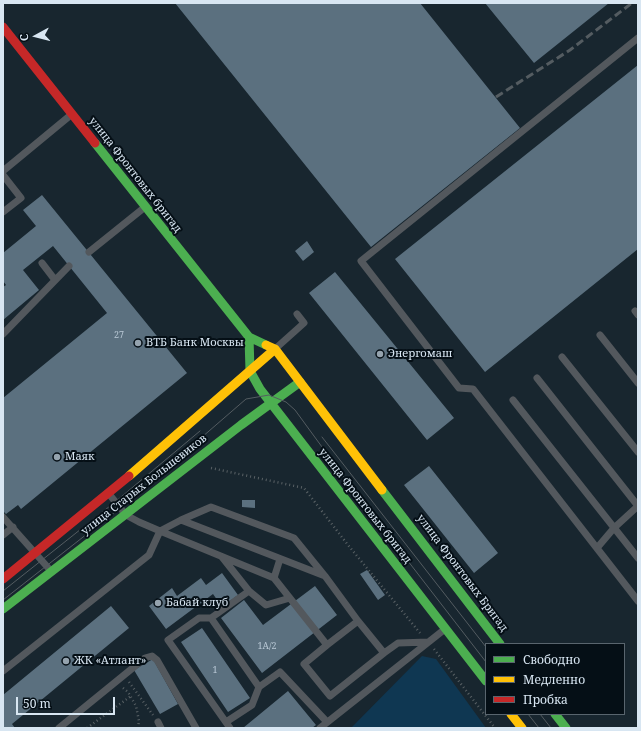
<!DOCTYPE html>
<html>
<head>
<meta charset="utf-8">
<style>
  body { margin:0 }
  #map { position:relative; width:641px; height:731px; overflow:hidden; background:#18262f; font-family:"Noto Serif",serif }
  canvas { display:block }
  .frame { position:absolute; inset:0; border:4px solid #d8e6f2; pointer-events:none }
  .legend { position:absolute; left:485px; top:643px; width:140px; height:72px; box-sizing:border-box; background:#050f16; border:1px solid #59656e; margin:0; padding:5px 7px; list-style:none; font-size:12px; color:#d8e6f2 }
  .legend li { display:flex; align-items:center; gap:8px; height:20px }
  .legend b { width:20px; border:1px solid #59656e }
  .north { position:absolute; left:16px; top:16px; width:40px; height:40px; -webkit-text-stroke:3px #050f16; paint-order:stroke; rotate:263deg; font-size:11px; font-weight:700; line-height:16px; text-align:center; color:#d8e6f2 }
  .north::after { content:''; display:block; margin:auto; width:14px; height:18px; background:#d8e6f2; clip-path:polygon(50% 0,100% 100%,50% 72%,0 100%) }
  .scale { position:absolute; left:16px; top:697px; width:99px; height:18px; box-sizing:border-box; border:2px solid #d8e6f2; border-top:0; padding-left:5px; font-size:12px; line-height:14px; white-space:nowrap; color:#d8e6f2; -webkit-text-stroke:3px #050f16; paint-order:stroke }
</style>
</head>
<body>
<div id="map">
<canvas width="641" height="731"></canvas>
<div class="frame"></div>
<ul class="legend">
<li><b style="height:5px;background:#4caf50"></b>Свободно</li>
<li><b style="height:5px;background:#ffc107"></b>Медленно</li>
<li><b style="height:5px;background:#c62828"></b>Пробка</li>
</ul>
<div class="north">С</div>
<div class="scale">50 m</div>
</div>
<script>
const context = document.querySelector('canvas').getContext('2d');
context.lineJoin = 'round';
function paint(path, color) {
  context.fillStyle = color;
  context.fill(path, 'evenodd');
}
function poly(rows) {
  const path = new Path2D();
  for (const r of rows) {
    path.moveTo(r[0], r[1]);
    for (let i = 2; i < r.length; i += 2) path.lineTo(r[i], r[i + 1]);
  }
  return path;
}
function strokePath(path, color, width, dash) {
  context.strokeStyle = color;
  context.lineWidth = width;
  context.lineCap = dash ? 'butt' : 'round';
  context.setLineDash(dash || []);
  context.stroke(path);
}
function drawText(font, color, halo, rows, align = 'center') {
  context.font = font + ' "Noto Serif",serif';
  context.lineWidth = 4;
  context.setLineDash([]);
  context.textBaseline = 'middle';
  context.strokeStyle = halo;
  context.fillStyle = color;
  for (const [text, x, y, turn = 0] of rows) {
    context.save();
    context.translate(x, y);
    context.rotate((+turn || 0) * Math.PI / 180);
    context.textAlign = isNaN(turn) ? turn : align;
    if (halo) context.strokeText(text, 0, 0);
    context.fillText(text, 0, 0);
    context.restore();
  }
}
paint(poly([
  [422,656,436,659,486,728,351,728]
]), '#0f3752');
paint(poly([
  [175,3,420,3,520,128,371,247],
  [485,3,609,3,534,63],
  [638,65,638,249,485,372,395,259],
  [42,195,187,373,21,509,18,505,6,514,3,511,3,398,107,313,53,246,23,270,39,290,3,320,3,287,6,285,3,281,3,253,36,226,23,210],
  [307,241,314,252,303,261,295,251],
  [335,272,454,418,427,440,309,293],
  [429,466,498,553,474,573,404,485],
  [242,500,255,500,255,508,242,507],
  [367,570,385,595,378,600,360,574],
  [222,573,238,595,222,607,213,594,166,629,149,606,172,588,177,596,201,578,206,585],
  [315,586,337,615,262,673,221,618,244,600,263,625],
  [111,606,129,628,12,724,15,728,3,728,3,695],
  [202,628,250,698,228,712,181,642],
  [153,659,178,704,160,714,134,670],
  [288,691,316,725,312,728,243,728]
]), '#5b707f');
strokePath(poly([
  [211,468,304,488,348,545,420,633],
  [434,649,495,728],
  [129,682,153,715],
  [123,688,128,692,136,706,139,721,138,728],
  [87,728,131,696]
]), '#596165', 2.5, [1, 3]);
strokePath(poly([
  [638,38,361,261,459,388,473,389,638,601],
  [3,171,72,114],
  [3,175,21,198,3,212],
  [89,252,145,207],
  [42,263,55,280],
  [635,311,638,315],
  [3,334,69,266],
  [600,335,638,383],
  [275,349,304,323,297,314],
  [562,357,638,452],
  [537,378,638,506],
  [513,400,638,558],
  [3,517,51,571],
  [181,520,211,507,294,538,324,575],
  [3,535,13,527],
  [597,548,614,528,638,506],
  [222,557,249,591,266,605,290,598],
  [274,578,280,559],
  [211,618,259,687],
  [327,645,304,664,330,696,384,653,358,621],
  [384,653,398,643,428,642],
  [3,671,149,555,160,531,181,520,325,576,358,621,327,645,274,578,160,531,139,522,126,515,109,494],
  [158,722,161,728],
  [226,722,252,705,259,687,280,672,327,722],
  [59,728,145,658,152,656,157,660,196,728],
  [230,728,168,640,199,618,211,618,249,591],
  [320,728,445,629]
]), '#53585d', 7);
strokePath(poly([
  [95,143,249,337,266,345],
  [249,337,250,371,260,389,486,681],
  [382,490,500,644],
  [3,609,241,425,300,382],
  [555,714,566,728]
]), '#4caf50', 9);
strokePath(poly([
  [266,345,275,349,382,490],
  [129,476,275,349],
  [511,714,522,728]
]), '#ffc107', 9);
strokePath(poly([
  [3,27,95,143],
  [3,579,129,476]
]), '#c62828', 9);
strokePath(poly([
  [322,437,486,647],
  [3,591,115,502,200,431],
  [3,600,120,508,246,399,269,395,286,402,295,410,360,499,486,662],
  [528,714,539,728],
  [540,714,551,728]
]), '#545c61', 1);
strokePath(poly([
  [496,97,570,50,632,3]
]), '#545c61', 3, [8, 4]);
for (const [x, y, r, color] of [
  [138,343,4,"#95a3ae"],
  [380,354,4,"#95a3ae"],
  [57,457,4,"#95a3ae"],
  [158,603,4,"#95a3ae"],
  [66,661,4,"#95a3ae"]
]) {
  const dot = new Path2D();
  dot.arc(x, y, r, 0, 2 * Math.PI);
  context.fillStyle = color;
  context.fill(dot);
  strokePath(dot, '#050f16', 1.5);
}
drawText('9px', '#b9c8d5', null, [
  ["27",119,335],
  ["1А/2",267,646],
  ["1",215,670]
]);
drawText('11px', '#d8e6f2', '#050f16', [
  ["улица Фронтовых бригад",135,175,52],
  ["улица Старых Большевиков",144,485,-38],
  ["улица Фронтовых бригад",365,506,52],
  ["улица Фронтовых Бригад",462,573,53]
]);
drawText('11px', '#d8e6f2', '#050f16', [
  ["ВТБ Банк Москвы",146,343],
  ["Энергомаш",388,354],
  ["Маяк",65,457],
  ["Бабай клуб",166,603],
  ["ЖК «Атлант»",74,661]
], 'left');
</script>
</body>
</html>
